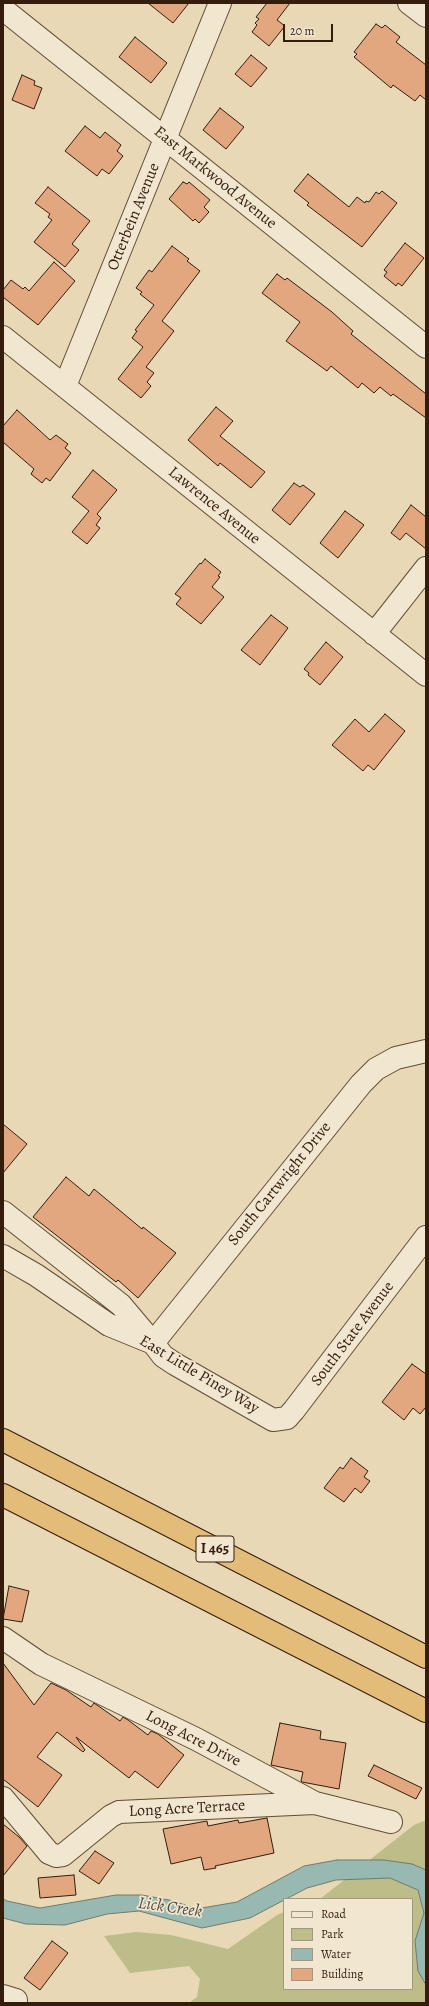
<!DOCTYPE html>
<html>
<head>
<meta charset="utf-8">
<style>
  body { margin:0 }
  #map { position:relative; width:429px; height:2006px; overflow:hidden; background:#e9d8b5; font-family:Alegreya,serif }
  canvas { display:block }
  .frame { position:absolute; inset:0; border:4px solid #341d0d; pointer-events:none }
  .legend { position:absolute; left:283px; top:1898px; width:130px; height:92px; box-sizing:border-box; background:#f1e6cf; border:1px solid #a59681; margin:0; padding:5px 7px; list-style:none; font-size:12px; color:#341d0d }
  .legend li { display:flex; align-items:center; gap:8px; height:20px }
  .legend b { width:20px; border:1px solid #a59681 }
  .scale { position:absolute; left:283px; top:24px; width:50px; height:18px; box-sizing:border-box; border:2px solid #341d0d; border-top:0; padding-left:5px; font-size:12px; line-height:14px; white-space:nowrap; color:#341d0d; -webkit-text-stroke:3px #f1e6cf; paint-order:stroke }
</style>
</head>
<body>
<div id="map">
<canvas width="429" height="2006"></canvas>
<div class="frame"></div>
<ul class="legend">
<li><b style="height:5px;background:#f1e6cf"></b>Road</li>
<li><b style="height:11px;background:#bcbd89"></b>Park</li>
<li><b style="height:11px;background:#97b9b1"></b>Water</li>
<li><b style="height:11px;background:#e3a780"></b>Building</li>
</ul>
<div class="scale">20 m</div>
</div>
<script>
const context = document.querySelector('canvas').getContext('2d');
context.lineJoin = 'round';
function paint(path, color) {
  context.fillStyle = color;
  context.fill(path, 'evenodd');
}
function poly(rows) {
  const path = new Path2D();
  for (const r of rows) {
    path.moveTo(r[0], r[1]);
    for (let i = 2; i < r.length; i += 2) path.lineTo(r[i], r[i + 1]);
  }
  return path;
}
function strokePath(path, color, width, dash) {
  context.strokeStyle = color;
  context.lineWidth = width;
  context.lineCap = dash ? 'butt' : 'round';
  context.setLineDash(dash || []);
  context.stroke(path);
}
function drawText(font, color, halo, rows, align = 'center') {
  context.font = font + ' Alegreya,serif';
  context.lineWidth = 3.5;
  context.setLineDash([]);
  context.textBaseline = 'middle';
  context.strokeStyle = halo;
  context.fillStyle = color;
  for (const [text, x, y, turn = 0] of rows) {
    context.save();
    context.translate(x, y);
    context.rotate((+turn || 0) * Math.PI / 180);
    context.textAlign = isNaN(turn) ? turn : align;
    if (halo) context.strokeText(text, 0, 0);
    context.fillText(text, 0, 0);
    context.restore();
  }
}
paint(poly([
  [426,1820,426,2003,189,2003,197,1997,200,1979,189,1966,130,1973,104,1936,136,1932,171,1935,228,1949,277,1915,284,1912,284,1989,412,1989,412,1899,320,1899,414,1825]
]), '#bcbd89');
const water = poly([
  [337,1860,384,1860,412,1864,426,1870,426,1985,418,1971,415,1941,424,1913,418,1890,390,1878,336,1880,307,1888,250,1918,202,1928,139,1911,107,1914,65,1925,26,1924,3,1918,3,1899,7,1901,40,1908,116,1895,142,1895,174,1901,196,1909,237,1902,304,1866,337,1860]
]);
paint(water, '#97b9b1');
strokePath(water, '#6f7b6f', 1);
const building = poly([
  [148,3,189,3,173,23,148,3],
  [267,3,290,3,277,20,285,26,269,46,252,32,257,25,255,23,259,19,256,17,267,3],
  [376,24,382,28,385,25,400,37,396,42,426,65,426,100,420,95,415,101,393,85,391,88,354,57,357,54,354,52,376,24],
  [135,37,167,63,151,83,119,57,135,37],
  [251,55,267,68,251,87,235,74,251,55],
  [22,75,35,81,34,85,42,88,34,109,12,100,22,75],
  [220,108,244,127,226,149,203,130,220,108],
  [85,126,100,138,105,132,121,145,117,151,123,156,109,174,102,169,97,176,65,151,85,126],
  [308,174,349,207,357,197,365,203,366,201,369,202,376,192,379,194,382,191,397,203,362,247,307,205,309,203,294,191,308,174],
  [183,182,187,184,189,182,210,200,204,207,209,212,199,223,195,219,193,221,169,199,183,182],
  [48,187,90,221,72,244,79,250,65,267,34,242,52,220,48,217,50,214,35,203,48,187],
  [405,243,424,258,402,286,398,283,396,286,384,276,387,272,384,270,405,243],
  [172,246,189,259,187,261,200,271,162,321,174,331,146,367,154,373,147,382,151,386,141,398,118,379,143,347,132,338,137,331,135,330,154,305,140,294,142,292,136,288,149,270,152,272,172,246],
  [54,262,75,281,38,325,3,297,3,290,11,280,23,289,25,287,29,291,54,262],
  [277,274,285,280,287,278,332,312,353,331,351,334,426,394,426,418,393,394,391,396,380,387,374,393,362,383,358,388,331,366,327,371,286,341,300,322,262,293,277,274],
  [216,407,233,421,220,436,265,472,251,488,220,463,218,466,188,440,216,407],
  [17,410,50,440,56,435,68,444,65,448,71,453,50,481,46,478,42,483,31,474,34,469,3,442,3,426,17,410],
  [93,470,117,490,97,514,101,518,96,525,100,528,87,544,72,532,89,511,72,497,93,470],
  [294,483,300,487,303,485,315,494,290,525,272,510,294,483],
  [411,505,426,517,426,549,406,533,400,540,391,533,411,505],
  [345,511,364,525,338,558,320,543,345,511],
  [205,559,221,572,218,576,220,577,212,587,224,597,201,624,176,604,181,598,175,594,200,563,201,564,205,559],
  [271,615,288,628,260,665,241,650,271,615],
  [326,642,343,657,320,685,308,675,309,673,304,669,326,642],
  [385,714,405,731,374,770,368,765,363,771,332,745,355,719,369,732,385,714],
  [3,1124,27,1144,3,1173,3,1124],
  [66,1177,89,1196,94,1189,142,1229,143,1227,176,1253,138,1298,118,1280,116,1282,33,1217,66,1177],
  [412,1364,426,1374,426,1407,420,1414,413,1408,404,1420,382,1402,412,1364],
  [351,1458,368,1471,364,1477,370,1481,361,1493,355,1488,344,1502,324,1488,340,1467,343,1469,351,1458],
  [9,1586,29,1591,22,1622,3,1619,9,1586],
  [3,1663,34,1705,51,1683,66,1690,91,1707,94,1703,120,1721,123,1717,128,1720,148,1735,151,1731,158,1734,184,1755,158,1788,135,1771,129,1778,76,1737,85,1750,83,1752,57,1732,37,1757,62,1775,38,1807,3,1779,3,1663],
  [280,1723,321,1731,320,1739,346,1743,339,1789,302,1782,301,1781,303,1772,271,1765,280,1723],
  [374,1765,422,1788,416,1799,368,1776,374,1765],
  [267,1818,274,1853,215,1866,216,1868,204,1870,201,1857,171,1864,163,1829,207,1821,208,1826,238,1820,239,1823,267,1818],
  [3,1824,19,1837,27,1846,3,1876,3,1824],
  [95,1851,114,1863,99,1884,79,1871,95,1851],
  [74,1875,76,1895,40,1898,38,1878,74,1875],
  [52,1941,68,1953,40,1990,24,1978,52,1941]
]);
paint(building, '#e3a780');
strokePath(building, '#341d0d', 1);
const minor = poly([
  [409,3,426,16],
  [3,9,426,347],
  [3,337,426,675],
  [65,386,220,3],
  [374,634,426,568],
  [3,1212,121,1305,153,1343,361,1084,376,1069,396,1058,426,1051],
  [3,1256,36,1275,109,1325,153,1343,163,1356,175,1364,273,1420,287,1418,294,1410,426,1237],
  [3,1638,41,1664,196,1739,315,1803,391,1822],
  [3,1798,49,1853,56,1856,63,1855,111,1816,119,1812,315,1803],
  [3,1996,16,2000]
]);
const highway = poly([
  [3,1440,426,1657],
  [3,1495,426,1711]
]);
strokePath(minor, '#614c37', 24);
strokePath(highway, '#341d0d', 24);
strokePath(minor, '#f1e6cf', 22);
strokePath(highway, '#e4bc7a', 22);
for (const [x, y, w] of [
  [215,1549,38]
]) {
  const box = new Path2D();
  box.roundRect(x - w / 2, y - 13, w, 26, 3);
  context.fillStyle = '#f1e6cf';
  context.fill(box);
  strokePath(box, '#341d0d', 1);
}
drawText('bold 15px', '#341d0d', null, [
  ["I 465",215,1549]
]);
drawText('16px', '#341d0d', '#f1e6cf', [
  ["East Markwood Avenue",215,178,39],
  ["Otterbein Avenue",134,217,-68],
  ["Lawrence Avenue",214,506,39],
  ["South Cartwright Drive",280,1184,-51],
  ["South State Avenue",353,1334,-53],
  ["East Little Piney Way",199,1375,31],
  ["Long Acre Drive",193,1739,27],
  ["Long Acre Terrace",187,1809,-3]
]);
drawText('italic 17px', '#524c3e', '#f1e6cf', [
  ["Lick Creek",170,1908,8]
]);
</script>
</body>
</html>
